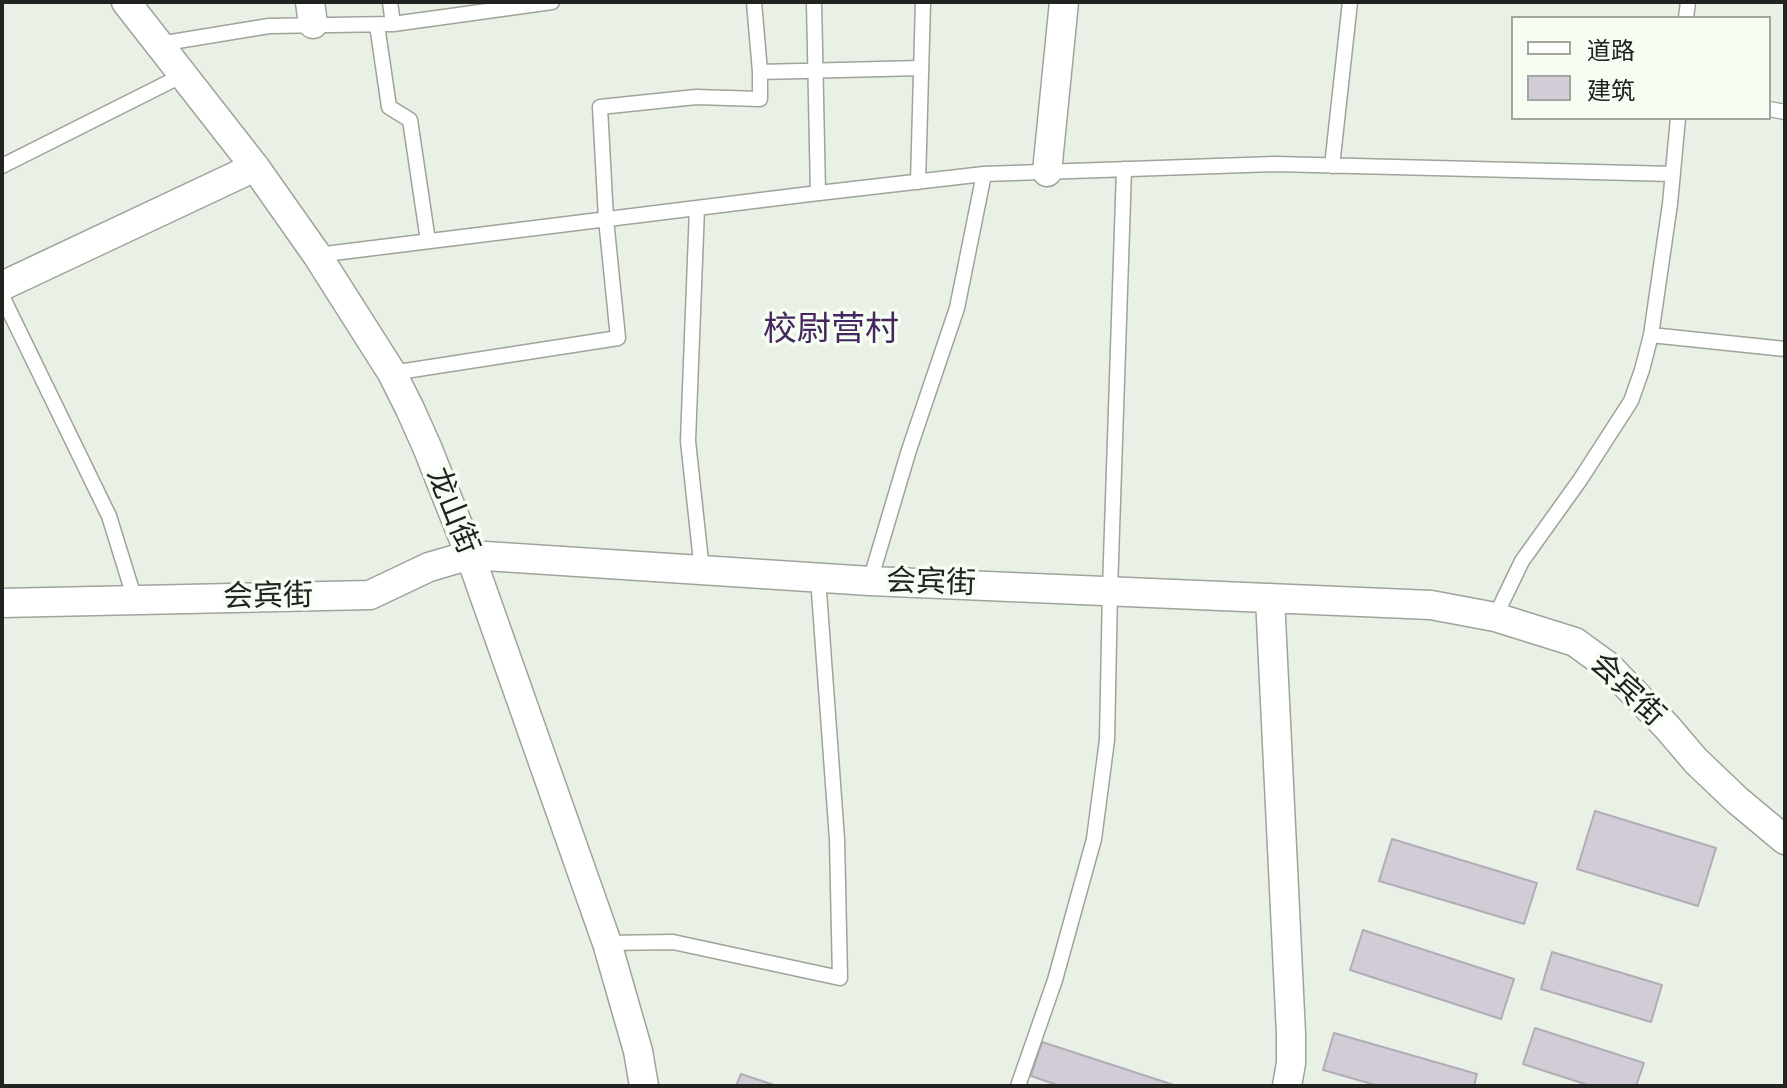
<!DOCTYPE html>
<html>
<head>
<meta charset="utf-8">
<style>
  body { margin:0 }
  #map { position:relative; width:1787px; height:1088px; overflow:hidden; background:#e9f0e6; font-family:Karla,"Noto Sans SC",sans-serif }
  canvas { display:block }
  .frame { position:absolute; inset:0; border:4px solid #212320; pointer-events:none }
  .legend { position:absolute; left:1511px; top:16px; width:260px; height:104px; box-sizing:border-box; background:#f6fdf3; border:2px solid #a1a69f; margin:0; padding:10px 14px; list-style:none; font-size:24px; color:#212320 }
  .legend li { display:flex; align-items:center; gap:16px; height:40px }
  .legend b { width:40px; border:2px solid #a1a69f }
</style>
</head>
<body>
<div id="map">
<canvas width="1787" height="1088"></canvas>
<div class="frame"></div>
<ul class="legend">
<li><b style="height:10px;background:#fff"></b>道路</li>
<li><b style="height:22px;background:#d1ccd6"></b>建筑</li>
</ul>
</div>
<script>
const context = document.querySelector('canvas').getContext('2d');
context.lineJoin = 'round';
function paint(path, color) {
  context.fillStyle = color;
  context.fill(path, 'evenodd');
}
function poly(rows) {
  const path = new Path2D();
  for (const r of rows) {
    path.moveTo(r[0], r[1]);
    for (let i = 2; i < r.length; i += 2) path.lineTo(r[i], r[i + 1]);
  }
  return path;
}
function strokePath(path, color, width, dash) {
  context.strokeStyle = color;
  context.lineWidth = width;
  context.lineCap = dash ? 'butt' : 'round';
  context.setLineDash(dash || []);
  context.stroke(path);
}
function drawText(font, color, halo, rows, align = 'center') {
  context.font = font + ' Karla,"Noto Sans SC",sans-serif';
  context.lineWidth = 7;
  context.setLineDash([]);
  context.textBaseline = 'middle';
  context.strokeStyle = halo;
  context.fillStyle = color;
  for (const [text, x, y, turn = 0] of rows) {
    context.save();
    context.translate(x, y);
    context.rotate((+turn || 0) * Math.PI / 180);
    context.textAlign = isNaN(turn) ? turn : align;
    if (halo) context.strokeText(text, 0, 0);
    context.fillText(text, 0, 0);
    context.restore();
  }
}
const building = poly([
  [1595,811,1716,848,1698,906,1577,869,1595,811],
  [1392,839,1537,883,1524,924,1379,881,1392,839],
  [1363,930,1514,979,1501,1019,1350,970,1363,930],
  [1552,952,1662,985,1651,1022,1541,989,1552,952],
  [1535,1028,1644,1063,1636,1086,1591,1086,1523,1064,1535,1028],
  [1334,1033,1477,1074,1474,1086,1379,1086,1323,1070,1334,1033],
  [1042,1042,1177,1086,1060,1086,1031,1076,1042,1042],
  [741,1074,777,1086,736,1086,741,1074]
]);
paint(building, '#d1ccd6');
strokePath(building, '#b1adb7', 2);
const service = poly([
  [390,2,393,24],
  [814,2,818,193],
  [1686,18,1688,2],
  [377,25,389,107,410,120,428,241],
  [159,44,269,26,393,24,552,2],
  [760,72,921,68],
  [1769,109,1785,112],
  [2,166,183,75],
  [1332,166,1350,2],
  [918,182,923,2],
  [697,208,688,441,702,571],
  [317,255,810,194,984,174,1275,164,1673,174],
  [2,296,109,516,135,600],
  [1651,335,1785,349],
  [392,373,618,338,606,219,600,107,696,97,760,99,760,72,754,2],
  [870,581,909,450,957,308,984,174],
  [1495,617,1522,561,1580,480,1631,401,1642,370,1651,335,1670,204,1678,118],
  [607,943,673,942,840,978,837,839,818,578],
  [1018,1086,1055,980,1094,839,1107,740,1110,590,1124,169]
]);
const minor = poly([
  [126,2,255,167,317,255,392,373,410,409,427,447,470,555,607,943,638,1051,644,1086],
  [310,2,313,24],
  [1047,172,1064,2],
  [2,286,255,167],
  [1270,598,1291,1034,1291,1063,1287,1086],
  [2,603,370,595,429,567,470,555,870,581,1431,605,1495,617,1575,642,1608,666,1667,727,1696,761,1737,800,1785,840]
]);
strokePath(service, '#9ea49a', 17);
strokePath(minor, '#9ea49a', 31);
strokePath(service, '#fff', 14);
strokePath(minor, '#fff', 28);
drawText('30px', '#212320', '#f6fdf3', [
  ["龙山街",452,511,68],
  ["会宾街",931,583,2],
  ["会宾街",268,597,-1],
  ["会宾街",1627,690,44]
]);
drawText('34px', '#45265e', '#f6fdf3', [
  ["校尉营村",831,330]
]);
</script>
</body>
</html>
